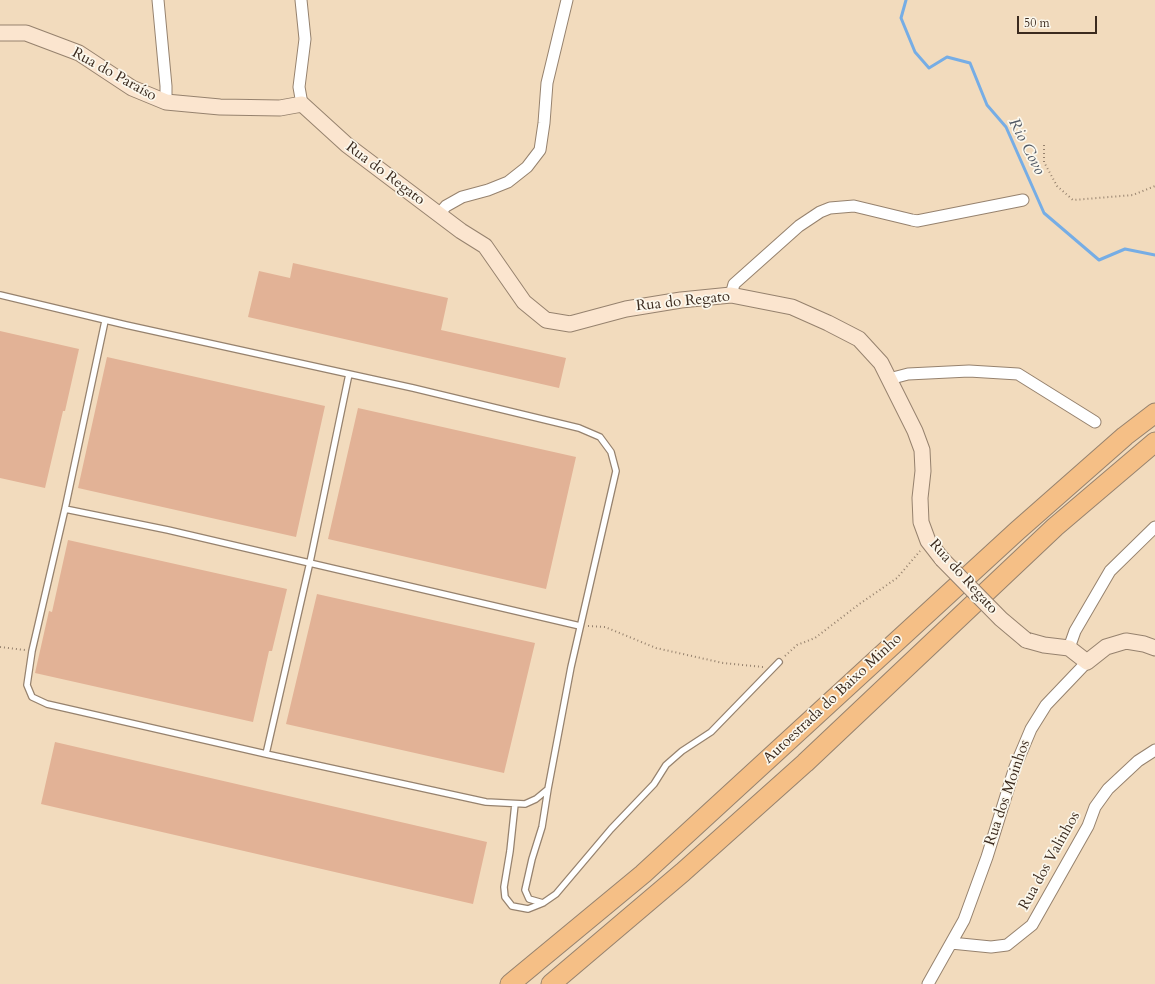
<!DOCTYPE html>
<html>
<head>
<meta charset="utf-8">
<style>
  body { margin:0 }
  #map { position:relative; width:1155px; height:984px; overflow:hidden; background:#f2dbbd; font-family:Cardo,serif }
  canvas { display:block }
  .scale { position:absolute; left:1017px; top:16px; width:80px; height:18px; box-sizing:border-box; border:2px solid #3b2a1e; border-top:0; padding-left:5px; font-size:12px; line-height:14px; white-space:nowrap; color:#3b2a1e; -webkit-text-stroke:3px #fbf7ec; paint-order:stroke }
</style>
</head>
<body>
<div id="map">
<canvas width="1155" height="984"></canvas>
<div class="scale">50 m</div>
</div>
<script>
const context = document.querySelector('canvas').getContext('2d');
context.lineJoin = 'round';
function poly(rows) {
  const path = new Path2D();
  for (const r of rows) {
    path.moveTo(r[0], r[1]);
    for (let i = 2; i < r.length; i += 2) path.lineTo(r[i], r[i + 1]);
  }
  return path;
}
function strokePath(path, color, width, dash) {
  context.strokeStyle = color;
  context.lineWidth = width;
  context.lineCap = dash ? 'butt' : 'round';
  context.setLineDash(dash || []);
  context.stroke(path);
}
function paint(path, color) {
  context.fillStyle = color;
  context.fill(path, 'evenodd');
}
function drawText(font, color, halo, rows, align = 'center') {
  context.font = font + ' Cardo,serif';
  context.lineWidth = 3.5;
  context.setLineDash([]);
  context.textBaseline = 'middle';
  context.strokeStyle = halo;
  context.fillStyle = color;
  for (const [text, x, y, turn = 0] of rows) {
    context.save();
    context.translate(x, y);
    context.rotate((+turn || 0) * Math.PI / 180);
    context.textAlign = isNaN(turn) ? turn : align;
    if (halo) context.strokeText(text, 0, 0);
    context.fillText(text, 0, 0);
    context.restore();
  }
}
strokePath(poly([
  [906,0,901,18,915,52,929,68,947,57,970,63,987,105,1006,127,1044,213,1099,260,1125,249,1155,255]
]), '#76ade5', 3);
paint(poly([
  [293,263,448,298,441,330,566,358,559,388,248,317,259,271,290,278],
  [0,331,79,349,65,411,63,411,45,488,0,478],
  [107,357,325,406,296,537,78,488],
  [358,408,576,457,546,589,328,539],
  [68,540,287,589,272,651,269,651,253,722,35,673,49,611,52,612],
  [317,594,535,643,504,773,286,724],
  [55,742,487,842,473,904,41,804]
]), '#e2b296');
const lane = poly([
  [0,295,126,325,413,388,579,428,600,437,611,452,616,471,571,667,548,789,536,799,525,804,486,802,266,754,47,704,32,697,27,685,32,651,65,509,105,321],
  [65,509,168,530,580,626],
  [266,754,310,562,349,374],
  [515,804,510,851,504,887,505,897,512,906,528,909,543,903,556,894,611,829,654,784,666,765,682,751,711,732,779,662],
  [543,903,529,899,525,890,532,859,542,827,548,789]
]);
const street = poly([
  [158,0,166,86,166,102],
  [301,0,305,39,299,87,302,104],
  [439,214,446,206,462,197,488,190,508,182,527,167,540,150,544,123,547,83,567,0],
  [731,295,734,284,799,226,820,212,830,208,854,206,912,220,917,221,1023,200],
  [889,379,908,374,969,371,1018,374,1095,422],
  [1069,648,1075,631,1110,571,1155,527],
  [951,943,991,947,1007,945,1032,925,1088,826,1095,807,1108,789,1138,761,1155,750],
  [928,984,964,920,987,857,1015,767,1031,729,1046,705,1087,662]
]);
const secondary = poly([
  [0,33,26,33,79,53,132,88,166,102,220,107,280,108,302,104,347,145,461,231,485,246,524,302,546,320,570,324,626,309,681,300,731,295,792,307,828,323,859,339,881,363,915,431,922,450,923,471,920,498,921,522,928,541,942,559],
  [1026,640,1044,645,1069,648,1087,662,1106,647,1126,641,1144,644,1155,648]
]);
const highway = poly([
  [510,984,643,874,1017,531,1125,436,1155,413],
  [551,984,683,872,805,763,1055,527,1155,442]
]);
strokePath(lane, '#96826e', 8);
strokePath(street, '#96826e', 13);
strokePath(secondary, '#96826e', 17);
strokePath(highway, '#96826e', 21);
strokePath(poly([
  [1044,145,1044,162,1057,186,1073,200,1133,195,1155,186],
  [588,626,605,627,656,648,723,663,763,667],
  [0,647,25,650],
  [785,656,797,645,815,638,858,605,897,578,920,551]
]), '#96826e', 2, [1, 3]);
strokePath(lane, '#fff', 5.5);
strokePath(street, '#fff', 11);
strokePath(secondary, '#fbe5cf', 15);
strokePath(highway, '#f5bf86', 19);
const secondaryBridge = poly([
  [942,559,1001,619,1026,640]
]);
strokePath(secondaryBridge, '#96826e', 17, []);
strokePath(secondaryBridge, '#fbe5cf', 15);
drawText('15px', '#3b2a1e', '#fbf7ec', [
  ["Rua do Paraíso",114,75,29],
  ["Rua do Regato",385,174,37],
  ["Rua do Regato",683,302,-6],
  ["Rua do Regato",963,577,48],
  ["Autoestrada do Baixo Minho",833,699,-43],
  ["Rua dos Moinhos",1008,793,-71],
  ["Rua dos Valinhos",1050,861,-61]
]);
drawText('italic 16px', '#505864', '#fbf7ec', [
  ["Rio Covo",1026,147,63]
]);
</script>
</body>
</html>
